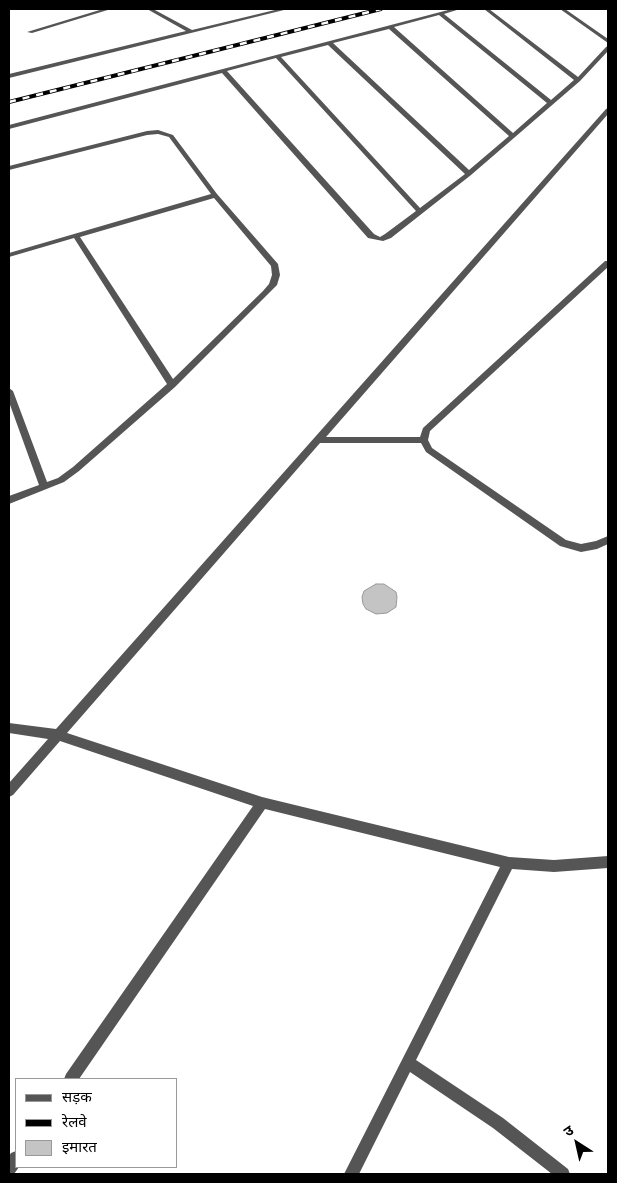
<!DOCTYPE html>
<html>
<head>
<meta charset="utf-8">
<style>
  body { margin:0 }
  #map { position:relative; width:617px; height:1183px; overflow:hidden; background:#fff; font-family:Quicksand,"Noto Sans Devanagari",sans-serif }
  canvas { display:block }
  .frame { position:absolute; inset:0; border:10px solid #000; pointer-events:none }
  .legend { position:absolute; left:15px; top:1078px; width:162px; height:90px; box-sizing:border-box; background:#fff; border:1px solid #999; margin:0; padding:6px 9px; list-style:none; font-size:15px; color:#000 }
  .legend li { display:flex; align-items:center; gap:10px; height:25px }
  .legend b { width:25px; border:1px solid #999 }
  .north { position:absolute; left:552px; top:1118px; width:50px; height:50px; -webkit-text-stroke:4px #fff; paint-order:stroke; rotate:325deg; font-size:14px; font-weight:700; line-height:20px; text-align:center; color:#000 }
  .north::after { content:''; display:block; margin:auto; width:18px; height:22px; background:#000; clip-path:polygon(50% 0,100% 100%,50% 72%,0 100%) }
</style>
</head>
<body>
<div id="map">
<canvas width="617" height="1183"></canvas>
<div class="frame"></div>
<ul class="legend">
<li><b style="height:6px;background:#555"></b>सड़क</li>
<li><b style="height:6px;background:#000"></b>रेलवे</li>
<li><b style="height:14px;background:#c4c4c4"></b>इमारत</li>
</ul>
<div class="north">उ</div>
</div>
<script>
const context = document.querySelector('canvas').getContext('2d');
context.lineJoin = 'round';
function paint(path, color) {
  context.fillStyle = color;
  context.fill(path, 'evenodd');
}
function poly(rows) {
  const path = new Path2D();
  for (const r of rows) {
    path.moveTo(r[0], r[1]);
    for (let i = 2; i < r.length; i += 2) path.lineTo(r[i], r[i + 1]);
  }
  return path;
}
function strokePath(path, color, width, dash) {
  context.strokeStyle = color;
  context.lineWidth = width;
  context.lineCap = dash ? 'butt' : 'round';
  context.setLineDash(dash || []);
  context.stroke(path);
}
const building = poly([
  [376,584,384,584,396,592,397,597,396,607,387,613,376,614,366,609,363,604,362,597,364,591,376,584]
]);
paint(building, '#c4c4c4');
strokePath(building, '#999', 1);
paint(poly([
  [608,108,608,114,326,437,420,437,423,428,605,261,608,261,608,267,430,431,428,440,432,448,566,540,581,544,596,541,608,536,608,544,597,549,581,552,560,546,426,452,421,443,320,443,67,733,262,797,509,857,554,860,608,856,608,868,554,872,512,869,416,1060,503,1118,568,1169,570,1174,552,1174,493,1128,410,1072,359,1174,344,1174,500,867,265,809,79,1079,64,1079,66,1074,253,806,60,741,13,795,9,797,9,783,48,739,9,733,9,723,56,729,606,109,608,108],
  [16,1151,16,1167,19,1167,14,1174,9,1174,9,1156,11,1153,16,1151]
]), '#555');
paint(poly([
  [103,9,111,9,32,33,27,32,103,9],
  [147,9,153,9,192,30,279,9,288,9,9,78,9,74,186,31,147,9],
  [452,9,460,9,444,14,551,100,574,80,484,9,489,9,578,77,606,47,608,46,608,51,580,81,471,175,391,238,383,241,368,238,222,73,9,129,9,125,452,9],
  [439,15,547,103,513,133,394,27,439,15],
  [389,29,509,136,469,170,333,43,389,29],
  [328,45,465,174,420,208,281,57,328,45],
  [276,58,416,211,385,234,380,237,374,234,227,71,276,58],
  [560,9,565,9,608,39,608,43,560,9],
  [158,130,173,135,217,194,278,264,280,275,277,285,175,387,79,471,64,482,9,504,9,496,39,485,9,402,9,388,13,391,47,482,58,478,73,467,167,384,74,238,9,257,9,253,211,194,169,137,158,134,147,135,9,170,9,166,147,131,158,130],
  [214,198,271,266,272,275,269,284,263,291,173,379,80,237,214,198]
]), '#555');
const rail = poly([
  [9,102,381,9]
]);
strokePath(rail, '#000', 4);
strokePath(rail, '#fff', 2.5, [7]);
</script>
</body>
</html>
